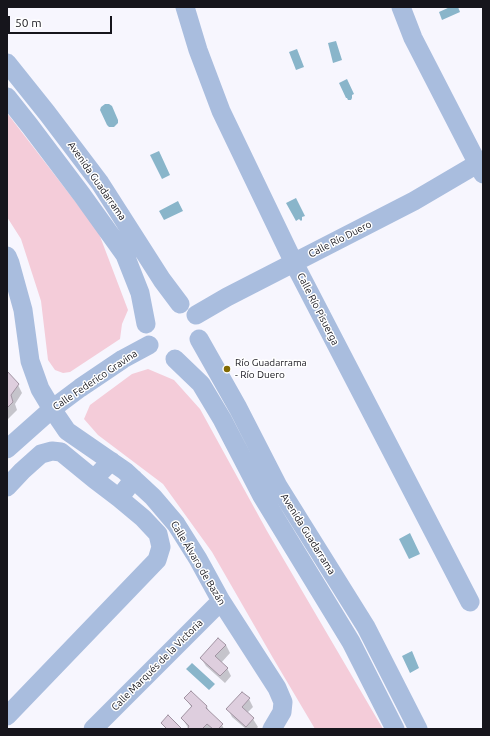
<!DOCTYPE html>
<html>
<head>
<meta charset="utf-8">
<style>
  body { margin:0 }
  #map { position:relative; width:490px; height:736px; overflow:hidden; background:#f7f6fe; font-family:Ubuntu,sans-serif }
  canvas { display:block }
  .frame { position:absolute; inset:0; border:8px solid #16151c; pointer-events:none }
  .scale { position:absolute; left:8px; top:16px; width:104px; height:18px; box-sizing:border-box; border:2px solid #16151c; border-top:0; padding-left:5px; font-size:12px; line-height:14px; white-space:nowrap; color:#16151c; -webkit-text-stroke:3px #fff; paint-order:stroke }
</style>
</head>
<body>
<div id="map">
<canvas width="490" height="736"></canvas>
<div class="frame"></div>
<div class="scale">50 m</div>
</div>
<script>
const context = document.querySelector('canvas').getContext('2d');
context.lineJoin = 'round';
function paint(path, color) {
  context.fillStyle = color;
  context.fill(path, 'evenodd');
}
function poly(rows) {
  const path = new Path2D();
  for (const r of rows) {
    path.moveTo(r[0], r[1]);
    for (let i = 2; i < r.length; i += 2) path.lineTo(r[i], r[i + 1]);
  }
  return path;
}
function strokePath(path, color, width, dash) {
  context.strokeStyle = color;
  context.lineWidth = width;
  context.lineCap = dash ? 'butt' : 'round';
  context.setLineDash(dash || []);
  context.stroke(path);
}
function drawText(font, color, halo, rows, align = 'center') {
  context.font = font + ' Ubuntu,sans-serif';
  context.lineWidth = 3;
  context.setLineDash([]);
  context.textBaseline = 'middle';
  context.strokeStyle = halo;
  context.fillStyle = color;
  for (const [text, x, y, turn = 0] of rows) {
    context.save();
    context.translate(x, y);
    context.rotate((+turn || 0) * Math.PI / 180);
    context.textAlign = isNaN(turn) ? turn : align;
    if (halo) context.strokeText(text, 0, 0);
    context.fillText(text, 0, 0);
    context.restore();
  }
}
paint(poly([
  [7,113,98,231,128,310,122,324,120,339,70,372,63,373,55,370,48,360,41,301,21,239,7,217],
  [148,369,174,380,200,409,267,531,383,729,315,729,273,658,212,552,163,484,98,435,84,419,90,405,132,374]
]), '#f4ccd9');
paint(poly([
  [450,7,458,7,460,12,442,20,439,12],
  [336,41,342,60,333,63,328,43],
  [297,49,304,67,296,70,289,52],
  [347,79,354,94,352,95,352,98,351,100,348,100,347,98,346,98,339,83],
  [105,104,109,104,112,106,118,120,118,123,114,127,109,127,107,125,100,110,101,107],
  [159,151,170,175,162,179,150,155],
  [296,198,305,216,302,217,302,220,301,221,299,219,296,221,286,203],
  [178,201,183,211,164,220,159,211],
  [410,533,420,554,409,559,399,539],
  [412,651,419,668,410,673,402,656],
  [192,663,215,684,209,690,186,669]
]), '#89b5ca');
paint(poly([
  [7,372,18,385,22,393,15,404,17,410,7,420],
  [226,645,230,653,221,663,227,668,231,676,225,683,206,666,201,658],
  [191,692,207,707,211,715,222,725,224,729,189,729,187,726,182,718,192,708,185,698],
  [249,699,253,707,247,713,253,719,258,727,256,729,246,729,232,717,228,709]
]), '#0003');
const building = poly([
  [7,371,19,384,11,395,13,402,7,408,7,371],
  [218,638,226,645,215,656,228,668,220,676,200,658,218,638],
  [191,691,207,706,206,708,223,724,218,729,213,729,207,724,202,729,189,729,188,728,189,726,181,718,192,706,184,698,191,691],
  [242,692,250,698,242,707,254,718,246,727,226,709,242,692],
  [168,715,182,729,167,729,161,723,168,715]
]);
paint(building, '#decede');
strokePath(building, '#a193a2', 1);
strokePath(poly([
  [185,7,198,50,221,111,294,263,470,602],
  [401,7,413,38,483,174],
  [7,63,47,113,100,183,162,280,180,304],
  [7,97,30,126,82,195,125,255,140,293,146,324],
  [7,256,10,263,23,310,30,361,40,389,52,409,67,431,125,471,153,497,176,524,198,559,221,601,277,688,283,702,282,712,272,729],
  [196,315,227,297,414,201,477,164,483,160],
  [199,339,238,408,278,486,366,627,418,729],
  [175,359,201,384,222,419,262,496,351,642,395,729],
  [7,449,52,409,80,388,123,359,149,345],
  [94,479,119,498],
  [7,487,22,471,41,454,52,451,61,452,94,479,111,461],
  [7,716,157,560,161,547,158,534,143,518,119,498,134,479],
  [93,729,221,601]
]), '#a9bdde', 19);
for (const [x, y, r, color] of [
  [227,369,4,"#826a02"]
]) {
  const dot = new Path2D();
  dot.arc(x, y, r, 0, 2 * Math.PI);
  context.fillStyle = color;
  context.fill(dot);
  strokePath(dot, '#fff', 1.5);
}
drawText('10px', '#16151c', '#fff', [
  ["Avenida Guadarrama",97,181,55],
  ["Calle Río Duero",340,239,-27],
  ["Calle Río Pisuerga",318,309,63],
  ["Calle Federico Gravina",95,380,-34],
  ["Avenida Guadarrama",308,534,58],
  ["Calle Álvaro de Bazán",198,563,59],
  ["Calle Marqués de la Victoria",157,665,-45]
]);
drawText('10px', '#16151c', '#fff', [
  ["Río Guadarrama",235,363],
  ["- Río Duero",235,375]
], 'left');
</script>
</body>
</html>
